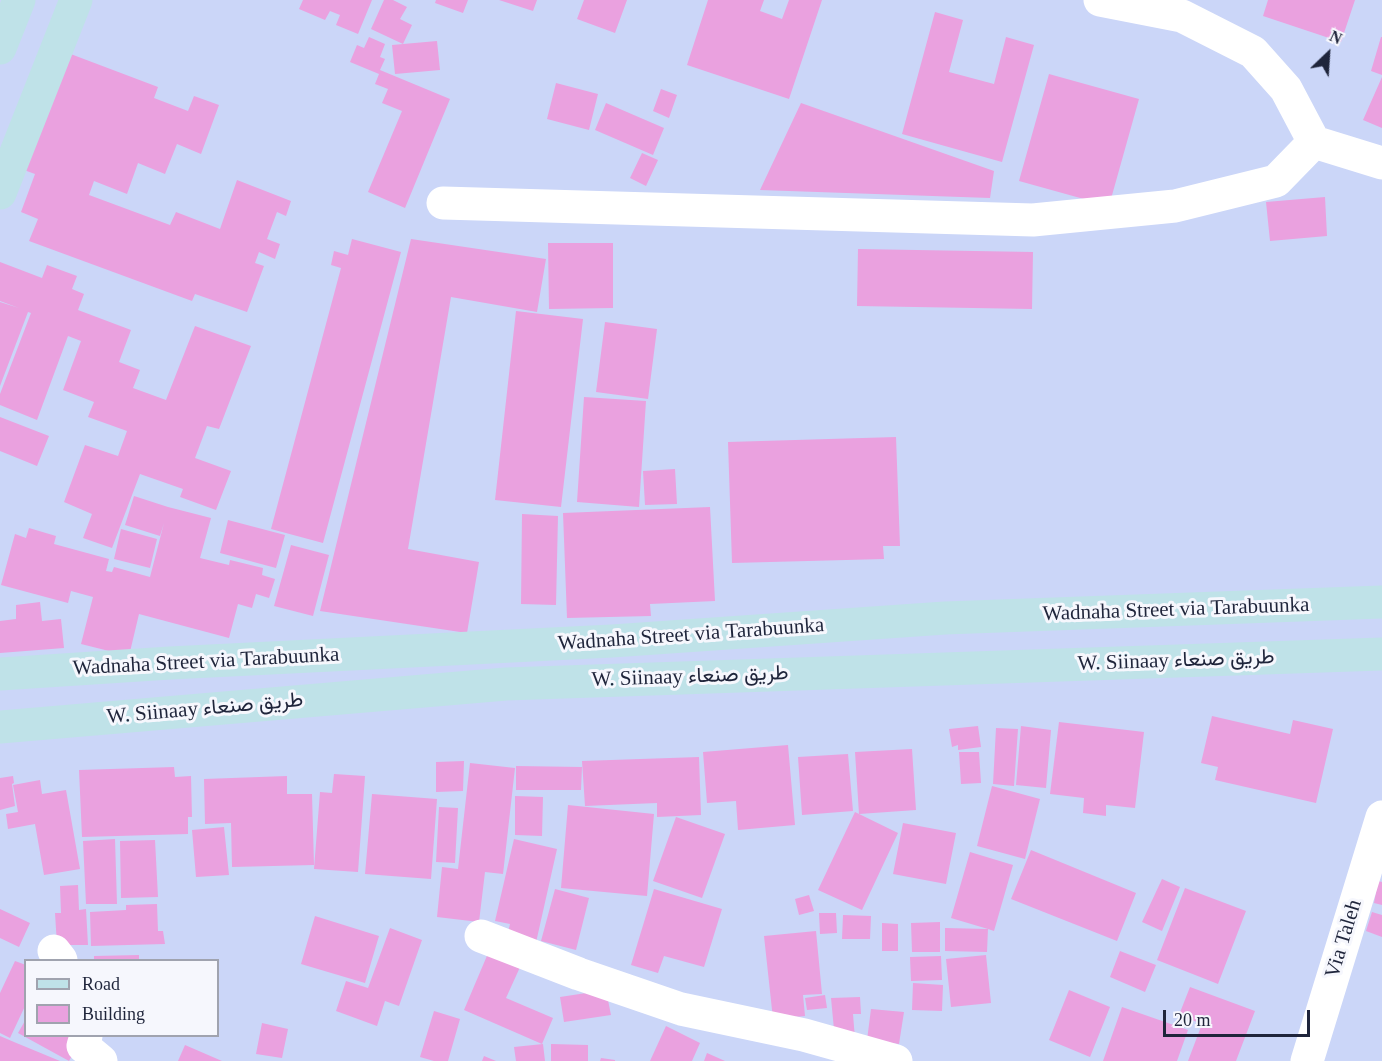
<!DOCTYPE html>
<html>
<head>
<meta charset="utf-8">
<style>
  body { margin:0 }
  #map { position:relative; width:1382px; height:1061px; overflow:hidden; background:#cbd6f8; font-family:"Times New Roman",serif }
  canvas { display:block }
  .legend { position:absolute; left:24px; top:959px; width:195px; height:78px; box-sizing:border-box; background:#f6f7fd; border:2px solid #a0a3af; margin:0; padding:8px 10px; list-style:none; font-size:18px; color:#1f253b }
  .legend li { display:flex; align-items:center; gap:12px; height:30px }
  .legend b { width:30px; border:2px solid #a0a3af }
  .north { position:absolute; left:1298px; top:24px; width:60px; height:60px; -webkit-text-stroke:4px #f6f7fd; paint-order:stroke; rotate:25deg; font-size:16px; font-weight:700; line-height:24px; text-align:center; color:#1f253b }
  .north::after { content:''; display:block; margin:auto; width:21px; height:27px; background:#1f253b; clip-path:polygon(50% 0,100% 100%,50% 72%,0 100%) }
  .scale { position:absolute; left:1163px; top:1010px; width:147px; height:27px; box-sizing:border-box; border:3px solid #1f253b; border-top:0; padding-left:8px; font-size:18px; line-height:21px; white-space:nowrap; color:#1f253b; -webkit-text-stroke:4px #f6f7fd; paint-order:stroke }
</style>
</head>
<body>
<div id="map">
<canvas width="1382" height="1061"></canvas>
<ul class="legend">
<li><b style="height:8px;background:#bfe2e8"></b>Road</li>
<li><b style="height:16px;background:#eaa1df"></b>Building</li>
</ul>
<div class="north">N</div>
<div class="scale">20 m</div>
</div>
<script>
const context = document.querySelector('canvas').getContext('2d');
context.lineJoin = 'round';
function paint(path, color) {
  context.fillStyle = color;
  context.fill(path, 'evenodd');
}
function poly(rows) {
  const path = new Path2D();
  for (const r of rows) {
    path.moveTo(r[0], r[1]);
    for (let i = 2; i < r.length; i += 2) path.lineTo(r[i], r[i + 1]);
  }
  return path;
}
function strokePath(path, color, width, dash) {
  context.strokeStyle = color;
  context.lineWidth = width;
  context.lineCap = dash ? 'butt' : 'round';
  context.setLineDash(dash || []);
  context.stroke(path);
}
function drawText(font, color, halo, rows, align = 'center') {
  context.font = font + ' "Times New Roman",Vazirmatn,serif';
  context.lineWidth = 6;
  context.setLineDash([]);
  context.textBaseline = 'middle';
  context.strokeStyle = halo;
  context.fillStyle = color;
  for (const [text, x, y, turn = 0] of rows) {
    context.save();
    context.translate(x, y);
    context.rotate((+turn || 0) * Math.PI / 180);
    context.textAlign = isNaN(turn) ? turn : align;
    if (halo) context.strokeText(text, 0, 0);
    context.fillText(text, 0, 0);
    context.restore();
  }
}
paint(poly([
  [303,0,372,0,358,34,336,25,340,15,330,11,325,20,299,9],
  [384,0,393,0,407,7,400,19,412,25,403,44,371,29],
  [436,0,468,0,463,13,435,3],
  [499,0,537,0,533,11],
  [584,0,627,0,615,33,577,19],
  [708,0,764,0,760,11,782,19,789,0,822,0,789,99,687,65],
  [1268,0,1355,0,1341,42,1263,16],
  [935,12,963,20,949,72,994,84,1006,37,1034,45,1002,162,902,134],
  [369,37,385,44,380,57,385,59,380,70,450,99,405,208,368,192,402,111,382,103,388,89,375,84,379,74,350,62,357,45,364,48],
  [1381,37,1382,37,1382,75,1371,71],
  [437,41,440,70,395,74,392,45],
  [68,53,158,87,154,98,188,111,194,96,219,105,201,154,177,144,165,174,138,163,127,194,94,181,89,195,170,225,176,212,220,229,237,180,291,201,286,216,277,212,267,239,280,244,275,259,259,252,255,263,264,266,247,312,195,294,192,301,29,241,38,219,21,212,35,174,24,170],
  [1049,74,1139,99,1109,206,1019,181],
  [1382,77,1382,128,1363,120],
  [556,83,598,94,589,130,547,119],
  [661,89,677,95,669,118,653,111],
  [606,103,664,128,653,155,595,130],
  [801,103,994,171,990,198,760,190],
  [642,153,658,160,646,186,630,178],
  [1325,197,1327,236,1270,241,1266,202],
  [352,239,401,252,323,543,271,529,341,268,331,265,334,251,348,255],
  [411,239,546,259,537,312,451,297,408,549,479,562,467,633,320,611],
  [548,243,613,243,613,308,549,309],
  [858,249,1033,252,1032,309,857,306],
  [0,262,42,278,47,265,77,276,72,289,84,294,78,310,131,330,119,362,140,370,133,388,166,400,195,326,251,346,219,429,207,426,195,458,231,471,216,510,180,497,183,489,140,474,112,548,83,538,92,514,64,502,85,445,118,456,127,431,88,417,94,402,63,390,81,341,68,336,37,420,0,405,0,394,31,313,28,312,0,386,0,302,19,308,0,301],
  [516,311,583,319,561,507,495,500],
  [605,322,657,329,648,399,596,392],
  [584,397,646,401,639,507,577,502],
  [0,417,49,436,37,466,0,451],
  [896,437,900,546,883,546,884,559,732,563,728,442],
  [675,469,677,504,645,505,643,471],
  [134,496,168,507,211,518,200,558,229,565,230,560,263,568,262,575,275,579,269,598,256,594,252,608,238,604,229,638,139,614,129,656,81,644,93,597,71,591,68,603,1,585,15,534,26,538,29,528,56,536,54,544,109,559,106,571,112,572,114,567,150,577,164,523,160,536,125,525],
  [710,507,715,601,650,604,651,616,567,618,563,513],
  [522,514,558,516,556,605,521,604],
  [228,520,285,535,276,568,220,553],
  [121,529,157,539,150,568,114,559],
  [291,545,329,555,313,616,274,606],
  [40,602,42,621,61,619,64,648,0,653,0,621,16,619,16,605],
  [1212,716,1290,734,1293,720,1333,729,1316,803,1215,780,1218,767,1201,763],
  [1059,722,1144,732,1135,808,1106,805,1106,816,1083,813,1084,798,1050,794],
  [978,726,981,747,958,750,958,745,952,747,949,729],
  [1021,726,1051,730,1046,788,1016,785],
  [996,728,1018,729,1014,786,993,784],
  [788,745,795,825,738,830,736,801,707,803,703,752],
  [912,749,916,810,859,814,855,752],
  [959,752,979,752,981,783,961,784],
  [848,754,853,811,802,815,798,757],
  [699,757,701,815,657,817,657,803,585,806,582,761],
  [464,761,463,791,436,792,436,762],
  [470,763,515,768,503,874,485,872,479,922,437,917,442,867,458,869],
  [516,766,582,767,581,790,516,790],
  [174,767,175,777,191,776,192,817,188,817,188,834,82,837,79,770],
  [334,774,365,776,358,872,314,869,320,792,332,793],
  [13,776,14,783,12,784,15,806,0,810,0,778],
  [287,776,287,794,312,794,314,865,232,867,231,823,205,824,204,779],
  [40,780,42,794,66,790,80,869,44,875,35,824,8,829,6,814,18,812,13,785],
  [992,786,1040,799,1025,859,977,846],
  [372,794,437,799,431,879,365,874],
  [515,796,543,797,542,836,515,835],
  [568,805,654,814,647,896,561,888],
  [439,807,458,808,455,863,436,862],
  [855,812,898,833,862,910,818,890],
  [676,817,725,834,702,898,653,881],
  [903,823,956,833,946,884,893,874],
  [224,827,229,875,196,877,192,830],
  [115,839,117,904,86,904,83,841],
  [514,839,557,849,535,947,506,940,510,924,495,921],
  [155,840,158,897,121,898,120,841],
  [1031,850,1136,893,1117,941,1011,899],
  [970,852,1013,865,994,931,988,929,987,952,945,951,945,928,988,929,951,918],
  [1162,879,1180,887,1162,931,1142,922],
  [1378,881,1382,882,1382,905,1374,903],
  [78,885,79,910,86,909,88,945,57,945,55,913,61,913,60,886],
  [1185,888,1246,911,1218,984,1157,960],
  [555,889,589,898,576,950,541,941],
  [654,889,722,909,704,967,664,956,658,973,631,965],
  [809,895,814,911,799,915,795,899],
  [157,904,158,931,163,931,165,944,91,946,90,912,126,910,126,905],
  [0,909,30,923,19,947,0,938],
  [1372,912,1382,915,1382,937,1366,931],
  [819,913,836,913,837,933,820,934],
  [843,915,871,916,870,939,842,939],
  [315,916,379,936,365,983,301,964],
  [940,922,940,952,912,952,911,923],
  [882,923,898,924,898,951,882,951],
  [390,928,422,940,399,1006,385,1001,377,1026,336,1011,346,981,368,988],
  [816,931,822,994,803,995,805,1016,773,1019,764,936],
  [489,951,521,965,506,998,553,1018,542,1044,464,1010],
  [1120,951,1156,965,1145,992,1110,977],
  [139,955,139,960,94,960,94,956],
  [986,955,991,1003,951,1007,946,959],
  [941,956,942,980,911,981,910,957],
  [15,961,26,965,26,1004,10,1038,0,1033,0,993],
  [913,983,943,985,942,1011,912,1010],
  [1190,987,1255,1011,1236,1061,1188,1061,1202,1024,1179,1015],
  [606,990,611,1015,564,1022,560,997],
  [1069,990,1110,1007,1090,1057,1049,1040],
  [825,995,827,1008,807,1010,805,998],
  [860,997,861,1014,853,1014,855,1039,835,1040,831,998],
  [1122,1007,1188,1030,1177,1061,1103,1061],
  [871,1009,904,1012,899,1044,867,1040],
  [434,1011,460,1019,448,1061,434,1061,420,1057],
  [26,1019,26,1036,70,1036,80,1041,69,1061,18,1033],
  [262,1023,288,1029,282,1058,256,1054],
  [666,1026,700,1043,692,1061,650,1061],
  [0,1036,14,1042,60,1061,0,1061],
  [543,1044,545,1061,516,1061,514,1047],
  [551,1044,588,1045,588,1061,551,1061],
  [185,1045,222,1061,178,1061],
  [707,1053,725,1061,704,1061],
  [484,1056,496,1061,482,1061],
  [601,1058,615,1060,615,1061,600,1061]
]), '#eaa1df');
strokePath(poly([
  [1100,0,1182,16,1253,52,1286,89,1314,142,1382,163],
  [443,203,1033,220,1175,206,1276,181,1314,142],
  [481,936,579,974,681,1009,804,1035,896,1061],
  [54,951,61,960],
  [86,1036,83,1046,101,1061],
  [1307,1061,1382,817]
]), '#fff', 33);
strokePath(poly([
  [0,48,19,0],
  [0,193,76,0],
  [0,674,170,663,612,641,945,618,1382,602],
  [0,727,506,684,1382,654]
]), '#bfe2e8', 33);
drawText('21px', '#1f253b', '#f6f7fd', [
  ["Wadnaha Street via Tarabuunka",1176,610,-2],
  ["Wadnaha Street via Tarabuunka",691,635,-4],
  ["W. Siinaay طريق صنعاء",1176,661,-2],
  ["Wadnaha Street via Tarabuunka",206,662,-3],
  ["W. Siinaay طريق صنعاء",690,677,-2],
  ["W. Siinaay طريق صنعاء",205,709,-5],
  ["Via Taleh",1344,939,-73]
]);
</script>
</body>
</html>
